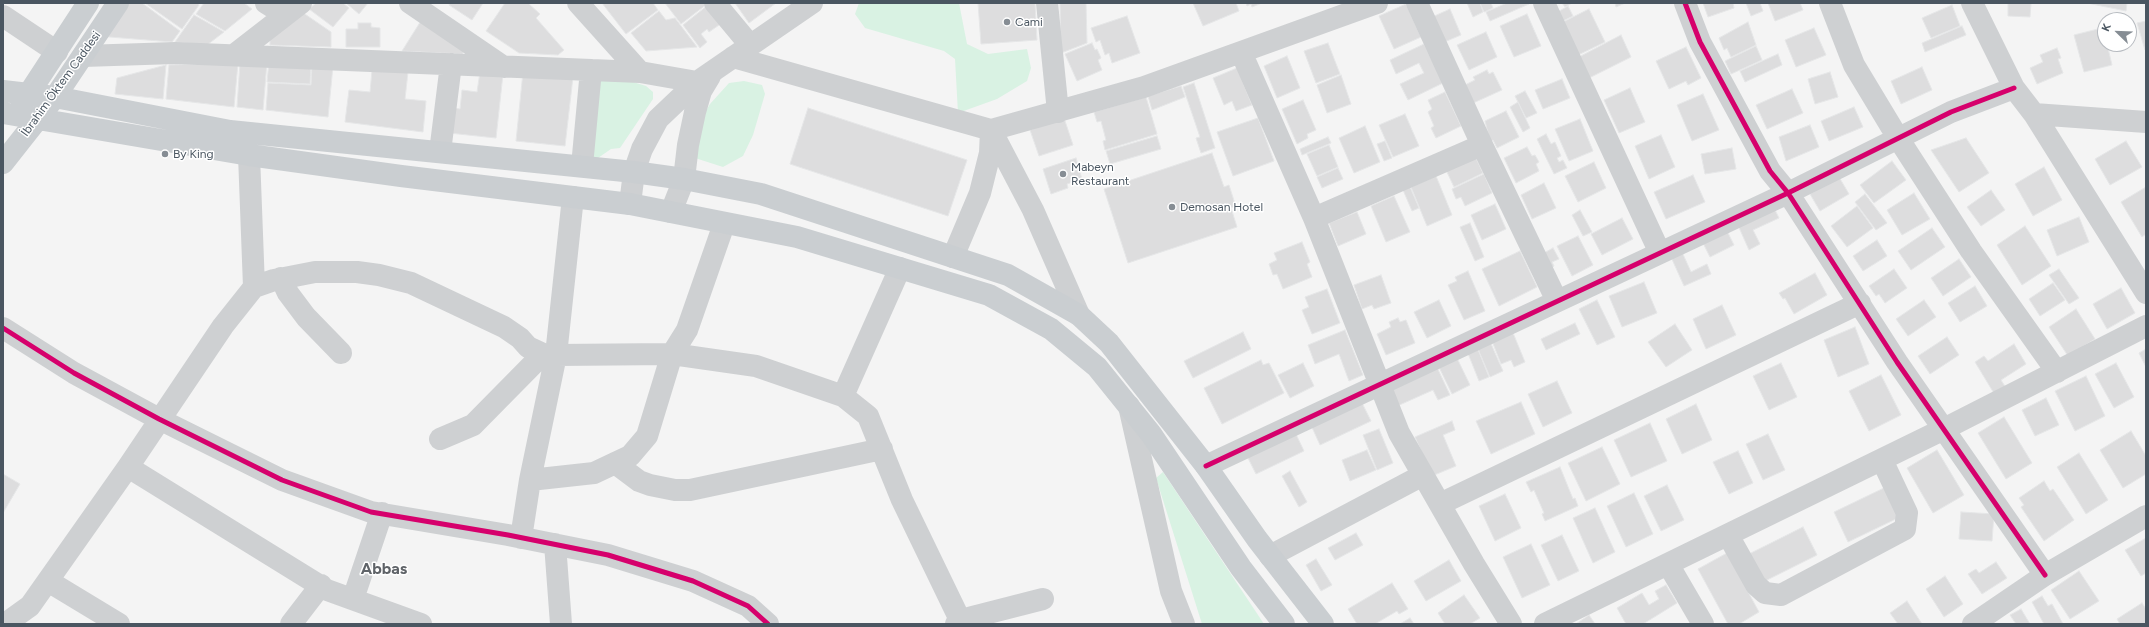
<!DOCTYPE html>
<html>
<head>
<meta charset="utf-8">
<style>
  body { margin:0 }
  #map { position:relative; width:2149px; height:627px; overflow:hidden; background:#f4f4f4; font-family:Figtree,sans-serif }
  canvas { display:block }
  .frame { position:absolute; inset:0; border:4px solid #4a5661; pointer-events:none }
  .north { position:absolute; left:2097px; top:12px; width:40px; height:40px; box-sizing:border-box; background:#fff; border:1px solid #b7bbc0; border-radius:50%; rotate:293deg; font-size:11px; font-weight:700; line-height:16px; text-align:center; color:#4a5661 }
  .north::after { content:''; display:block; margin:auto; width:14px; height:18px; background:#868d94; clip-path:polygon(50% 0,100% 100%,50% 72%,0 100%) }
</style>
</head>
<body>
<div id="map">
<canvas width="2149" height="627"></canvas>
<div class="frame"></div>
<div class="north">K</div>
</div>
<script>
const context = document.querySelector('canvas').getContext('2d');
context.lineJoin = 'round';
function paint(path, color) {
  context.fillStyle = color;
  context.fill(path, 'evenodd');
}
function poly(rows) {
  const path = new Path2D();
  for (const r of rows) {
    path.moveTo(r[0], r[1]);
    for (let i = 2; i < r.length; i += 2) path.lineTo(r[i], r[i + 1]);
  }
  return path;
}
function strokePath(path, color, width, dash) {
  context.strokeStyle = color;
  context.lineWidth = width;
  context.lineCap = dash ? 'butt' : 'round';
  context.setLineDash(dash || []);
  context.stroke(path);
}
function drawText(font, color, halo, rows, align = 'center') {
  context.font = font + ' Figtree,sans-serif';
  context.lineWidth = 3;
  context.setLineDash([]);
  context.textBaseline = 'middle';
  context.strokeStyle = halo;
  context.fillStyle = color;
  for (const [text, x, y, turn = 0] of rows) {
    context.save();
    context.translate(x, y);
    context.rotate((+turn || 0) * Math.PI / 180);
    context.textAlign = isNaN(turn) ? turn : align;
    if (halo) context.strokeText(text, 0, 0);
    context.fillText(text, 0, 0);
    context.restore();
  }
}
paint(poly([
  [859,3,959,3,967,44,988,54,1027,49,1031,68,1027,81,997,99,958,113,955,59,944,51,865,28,855,14],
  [600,80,633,82,646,86,653,92,653,99,620,148,611,149,598,158,591,157],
  [744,81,762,85,765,94,753,135,743,156,723,167,695,158,693,132,710,104,729,83],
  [1163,472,1264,624,1202,624,1156,478]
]), '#d9f2e3');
const building = poly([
  [121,3,142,3,180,31,172,42,97,36,121,3],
  [145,3,197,3,199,5,182,29,145,3],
  [204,3,244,3,252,9,225,31,196,14,204,3],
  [316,3,343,3,349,8,333,27,309,9,316,3],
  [346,3,368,3,359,14,346,3],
  [450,3,483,3,472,20,449,5,450,3],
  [505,3,528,3,540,14,536,18,564,50,558,55,519,53,486,31,505,3],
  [602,3,653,3,658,10,626,34,602,3],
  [665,3,706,3,707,4,681,24,665,3],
  [735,3,776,3,749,23,735,3],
  [978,3,1035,3,1037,40,981,44,978,3],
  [1060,3,1086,3,1087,43,1061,53,1060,3],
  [1193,3,1236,3,1239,11,1203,26,1193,3],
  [1246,3,1262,3,1252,7,1251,4,1247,6,1246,3],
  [1467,3,1480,3,1483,12,1473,17,1467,3],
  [1480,3,1491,3,1493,8,1484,12,1480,3],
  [1507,3,1529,4,1490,21,1486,12,1507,3],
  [1562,3,1572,3,1565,7,1562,3],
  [1615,3,1625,3,1616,7,1615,3],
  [1703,3,1733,3,1734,8,1708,17,1703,3],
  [1746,3,1760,3,1763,11,1751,16,1746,3],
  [1768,3,1800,3,1803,10,1775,21,1768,3],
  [2008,3,2031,3,2030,17,2008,16,2008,3],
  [2087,3,2127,3,2126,11,2087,3],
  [1406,4,1421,37,1394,49,1379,16,1406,4],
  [708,5,722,23,709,32,707,29,701,34,707,42,700,48,683,25,708,5],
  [1952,5,1960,26,1931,38,1922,18,1952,5],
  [1568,6,1573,16,1561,22,1556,13,1568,6],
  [1450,9,1461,35,1442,43,1430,18,1450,9],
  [1589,9,1605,42,1578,55,1561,23,1589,9],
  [659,11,666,20,675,18,697,47,646,51,631,33,659,11],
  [302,12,331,32,331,47,270,45,270,35,302,12],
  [1527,14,1541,46,1514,57,1500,26,1527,14],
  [194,15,224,32,207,45,175,42,194,15],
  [424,16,466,49,462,54,402,51,424,16],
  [1127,16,1140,53,1112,63,1109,53,1105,55,1100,40,1096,42,1091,28,1127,16],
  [2146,21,2146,50,2145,50,2137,23,2146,21],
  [1748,22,1756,45,1731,57,1727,48,1724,50,1719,38,1748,22],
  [358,23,371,23,371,27,380,28,380,47,346,47,346,29,358,29,358,23],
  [1962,26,1966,35,1925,52,1922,43,1962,26],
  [1814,28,1826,55,1796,67,1785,40,1814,28],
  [2102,28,2105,44,2107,44,2112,65,2084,72,2074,35,2102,28],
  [1486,32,1497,57,1469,70,1457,45,1486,32],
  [1621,35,1631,57,1589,78,1579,57,1621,35],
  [1092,43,1095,50,1097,49,1101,58,1098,60,1102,70,1077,81,1065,54,1092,43],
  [1328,43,1340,74,1316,83,1304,51,1328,43],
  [1424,44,1443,83,1408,100,1400,84,1424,73,1419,63,1396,74,1390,60,1424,44],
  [1756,46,1762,60,1731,74,1725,61,1756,46],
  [1686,47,1701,78,1688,85,1686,81,1669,89,1656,61,1686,47],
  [2057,48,2061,58,2058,59,2063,73,2037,84,2030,68,2043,62,2040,55,2057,48],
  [1778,54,1782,65,1745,82,1740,71,1778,54],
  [1287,56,1300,88,1277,98,1264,66,1287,56],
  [267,62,263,110,237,107,240,63,267,62],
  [269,62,311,64,310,84,267,82,269,62],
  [238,63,234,107,166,99,169,65,238,63],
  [166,65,163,99,115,94,117,78,166,65],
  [312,65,333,66,328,117,266,110,268,83,311,85,312,65],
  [1922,67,1932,90,1901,104,1891,81,1922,67],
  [1237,68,1252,105,1236,111,1232,101,1224,105,1213,78,1237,68],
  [372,70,408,72,405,99,426,101,423,132,345,122,349,90,370,92,372,70],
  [1487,70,1489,74,1493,72,1502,90,1471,104,1463,86,1475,80,1473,77,1487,70],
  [480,72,503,74,496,138,449,133,452,108,460,109,462,90,477,92,480,72],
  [523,72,573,77,565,146,516,141,523,72],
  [1830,72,1838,97,1815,104,1808,79,1830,72],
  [1341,75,1351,104,1327,113,1317,85,1341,75],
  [1562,79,1570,98,1543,109,1535,90,1562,79],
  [1194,83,1215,148,1201,153,1196,138,1200,137,1183,87,1194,83],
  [1181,86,1185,97,1152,110,1148,96,1181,86],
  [1630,88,1645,122,1619,133,1604,100,1630,88],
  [1792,89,1803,113,1767,129,1756,105,1792,89],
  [1525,91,1537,113,1526,118,1515,96,1525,91],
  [1445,92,1461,126,1436,138,1431,128,1434,126,1428,112,1432,109,1428,100,1445,92],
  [1703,94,1719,130,1692,141,1677,105,1703,94],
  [1146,97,1157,134,1105,150,1103,141,1106,140,1101,121,1097,122,1094,112,1146,97],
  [1303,100,1316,130,1307,134,1308,138,1297,144,1282,109,1303,100],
  [1518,102,1530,128,1523,132,1510,107,1518,102],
  [1854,107,1863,127,1829,141,1821,121,1854,107],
  [808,108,967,160,948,216,790,164,808,108],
  [1506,111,1519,137,1497,148,1493,140,1490,141,1485,121,1506,111],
  [1405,114,1419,146,1393,157,1379,125,1405,114],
  [1064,118,1073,145,1039,156,1030,130,1064,118],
  [1258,118,1274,161,1233,176,1217,132,1258,118],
  [1580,119,1593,151,1569,161,1555,129,1580,119],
  [1810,125,1819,147,1786,161,1779,137,1810,125],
  [1365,126,1380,162,1354,173,1339,138,1365,126],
  [1546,134,1551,144,1555,142,1561,156,1557,158,1559,162,1563,160,1567,168,1554,174,1537,139,1546,134],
  [1661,135,1675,167,1649,179,1635,146,1661,135],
  [1157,136,1161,149,1110,164,1106,151,1157,136],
  [1328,137,1331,143,1302,155,1300,149,1328,137],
  [1966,138,1989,173,1959,192,1931,150,1966,138],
  [1385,141,1392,158,1384,161,1377,144,1385,141],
  [2126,141,2142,167,2110,185,2095,159,2126,141],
  [1329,145,1338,167,1317,176,1307,154,1329,145],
  [1527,147,1532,156,1535,155,1539,162,1536,164,1539,171,1516,183,1504,158,1527,147],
  [1732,148,1736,169,1705,174,1701,154,1732,148],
  [1212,153,1224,187,1229,185,1236,207,1231,208,1237,227,1128,263,1104,189,1212,153],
  [1475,156,1483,173,1454,187,1446,170,1475,156],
  [1076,158,1082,179,1067,184,1068,188,1051,194,1043,169,1076,158],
  [1892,161,1906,180,1874,203,1860,185,1892,161],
  [1594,162,1606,188,1578,202,1565,176,1594,162],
  [2044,167,2062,200,2033,216,2015,184,2044,167],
  [1338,168,1343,179,1322,188,1317,177,1338,168],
  [1484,174,1492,193,1465,206,1461,197,1456,199,1452,189,1484,174],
  [1693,175,1705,202,1666,219,1654,192,1693,175],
  [1436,176,1452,215,1427,226,1411,187,1436,176],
  [1839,177,1849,194,1820,211,1810,194,1839,177],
  [1544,183,1556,208,1532,219,1521,195,1544,183],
  [1410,187,1419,208,1412,211,1403,190,1410,187],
  [2146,187,2146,234,2142,237,2121,202,2146,187],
  [1991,190,2005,210,1981,226,1967,207,1991,190],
  [1914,193,1930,219,1902,235,1887,210,1914,193],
  [1865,194,1887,223,1876,230,1855,202,1865,194],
  [1394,196,1410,232,1386,242,1371,206,1394,196],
  [1495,204,1506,229,1482,240,1471,215,1495,204],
  [1773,206,1779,218,1753,230,1760,244,1749,250,1737,223,1773,206],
  [1857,206,1873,228,1847,247,1831,226,1857,206],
  [1580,210,1592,232,1583,236,1572,215,1580,210],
  [1357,212,1366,234,1338,246,1329,223,1357,212],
  [2079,217,2089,242,2057,256,2047,230,2079,217],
  [1622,218,1633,239,1602,255,1591,234,1622,218],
  [1470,223,1484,257,1475,261,1460,227,1470,223],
  [2025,226,2051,266,2022,285,1997,245,2025,226],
  [1932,228,1945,247,1911,270,1898,251,1932,228],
  [1727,231,1734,245,1710,257,1703,243,1727,231],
  [1578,236,1593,265,1572,276,1557,246,1578,236],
  [1877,240,1887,256,1863,271,1853,256,1877,240],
  [1302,242,1310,262,1307,264,1312,277,1283,289,1277,274,1273,275,1269,264,1277,260,1274,253,1302,242],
  [1553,248,1559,259,1552,262,1554,266,1551,268,1544,253,1553,248],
  [1520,251,1537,287,1499,306,1482,269,1520,251],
  [1682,252,1691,272,1707,264,1711,274,1684,286,1671,257,1682,252],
  [1959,259,1971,277,1943,296,1931,278,1959,259],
  [1894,269,1907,288,1885,303,1879,294,1876,296,1869,286,1894,269],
  [2059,269,2079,298,2069,304,2049,275,2059,269],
  [1468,271,1485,311,1464,320,1448,285,1457,281,1455,277,1468,271],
  [1815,273,1827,295,1794,314,1785,298,1783,299,1779,293,1815,273],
  [1381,275,1391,303,1374,309,1372,305,1362,309,1354,285,1381,275],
  [1644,282,1657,313,1622,327,1609,296,1644,282],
  [2053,283,2065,300,2040,316,2029,299,2053,283],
  [1975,286,1987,306,1960,322,1948,303,1975,286],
  [2121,288,2135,313,2107,329,2093,304,2121,288],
  [1327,289,1340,323,1312,334,1302,310,1309,307,1305,297,1327,289],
  [1439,300,1451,326,1427,338,1414,312,1439,300],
  [1597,300,1615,337,1597,345,1579,309,1597,300],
  [1924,300,1936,317,1908,336,1896,319,1924,300],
  [1722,305,1736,335,1706,349,1693,319,1722,305],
  [2076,309,2095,339,2068,356,2049,327,2076,309],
  [1398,318,1400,322,1406,320,1415,343,1386,355,1377,334,1391,327,1389,322,1398,318],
  [1575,323,1580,334,1546,350,1541,339,1575,323],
  [1675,324,1692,350,1666,367,1648,342,1675,324],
  [1855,327,1869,364,1838,377,1824,340,1855,327],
  [1511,328,1525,362,1514,367,1511,360,1501,364,1490,336,1511,328],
  [1345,330,1363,375,1349,381,1339,354,1315,364,1308,345,1345,330],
  [1243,332,1251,349,1193,378,1184,361,1243,332],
  [1488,337,1503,371,1490,377,1475,342,1488,337],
  [1947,337,1959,355,1930,374,1918,356,1947,337],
  [1475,342,1489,377,1479,381,1465,346,1475,342],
  [2014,344,2026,364,2001,380,2006,388,1995,395,1975,362,1984,356,1988,361,2014,344],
  [2146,349,2146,367,2139,353,2146,349],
  [1455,354,1470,385,1452,394,1437,363,1455,354],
  [1261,360,1263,365,1269,363,1284,393,1222,424,1204,388,1261,360],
  [1303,363,1314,386,1290,398,1278,375,1303,363],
  [1435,363,1450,395,1438,400,1433,390,1395,407,1385,386,1435,363],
  [1781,363,1797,397,1769,410,1753,376,1781,363],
  [2116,363,2134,397,2114,408,2095,374,2116,363],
  [1881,375,1901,415,1869,431,1849,391,1881,375],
  [2086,376,2105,416,2075,431,2055,391,2086,376],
  [1557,381,1572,413,1543,427,1528,394,1557,381],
  [2046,398,2059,425,2035,436,2022,410,2046,398],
  [1360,399,1371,421,1320,445,1310,423,1360,399],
  [1521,402,1535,434,1491,454,1476,421,1521,402],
  [1696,404,1712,440,1682,454,1666,419,1696,404],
  [2004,417,2032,463,2006,479,1978,433,2004,417],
  [1452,421,1455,430,1443,435,1456,466,1432,476,1415,437,1452,421],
  [1650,423,1667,461,1631,477,1614,440,1650,423],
  [1293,428,1304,451,1256,474,1245,452,1293,428],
  [1379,429,1393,463,1377,470,1363,435,1379,429],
  [2131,431,2146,456,2146,474,2123,488,2100,450,2131,431],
  [1768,434,1785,470,1763,480,1746,444,1768,434],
  [1602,447,1620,484,1586,501,1568,463,1602,447],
  [1367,450,1376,470,1350,481,1342,460,1367,450],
  [1937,450,1964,495,1933,513,1907,468,1937,450],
  [1738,451,1753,483,1729,494,1713,462,1738,451],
  [2079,453,2108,500,2086,514,2057,467,2079,453],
  [1560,467,1573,499,1575,498,1578,506,1545,521,1542,514,1544,513,1534,490,1531,492,1526,482,1560,467],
  [1290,471,1307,502,1299,507,1282,476,1290,471],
  [3,474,20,484,3,513,3,474],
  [2044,481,2050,491,2053,489,2074,520,2044,541,2021,507,2024,505,2019,498,2044,481],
  [1667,485,1684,520,1661,531,1644,496,1667,485],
  [1886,487,1900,517,1848,542,1834,512,1886,487],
  [1634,493,1653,534,1626,547,1607,506,1634,493],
  [1505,494,1521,528,1495,541,1479,506,1505,494],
  [1595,508,1615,552,1593,563,1573,518,1595,508],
  [1961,512,1994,514,1992,541,1959,539,1961,512],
  [1803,527,1817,555,1763,582,1749,554,1803,527],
  [1356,533,1363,545,1335,560,1328,548,1356,533],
  [1562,535,1579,571,1558,581,1541,545,1562,535],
  [2146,538,2146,573,2141,576,2125,550,2146,538],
  [1531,544,1550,585,1522,598,1503,557,1531,544],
  [1727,553,1759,612,1739,624,1728,624,1698,569,1727,553],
  [1316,559,1332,585,1321,591,1306,565,1316,559],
  [1449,560,1461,581,1426,601,1414,581,1449,560],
  [1996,562,2007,578,1982,594,1968,574,1976,569,1979,573,1996,562],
  [2079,571,2099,601,2070,619,2051,590,2079,571],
  [1945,576,1963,604,1944,617,1926,589,1945,576],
  [1392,583,1408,609,1399,614,1397,611,1375,624,1357,624,1348,609,1392,583],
  [1666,585,1677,603,1643,624,1626,624,1617,608,1642,593,1649,605,1659,599,1655,591,1666,585],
  [1464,595,1480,618,1470,624,1445,624,1438,613,1464,595],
  [2042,596,2048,606,2052,604,2063,624,2044,624,2032,602,2042,596],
  [1907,601,1922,624,1898,624,1890,613,1907,601],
  [2142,603,2146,609,2146,624,2120,624,2117,619,2142,603],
  [2021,609,2030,624,2016,624,2010,615,2021,609],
  [1589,615,1595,624,1576,624,1589,615],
  [1410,618,1414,624,1400,624,1410,618]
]);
paint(building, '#ddddde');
strokePath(building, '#e5e6e7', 1);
strokePath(poly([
  [266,3,285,15],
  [410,3,504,67],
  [578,3,640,72,697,82],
  [715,3,750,45],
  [1047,3,1058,112],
  [1417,3,1482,145,1557,301],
  [1544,3,1660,253],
  [1685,3,1700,42,1770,171,1788,193,1897,362,2045,575],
  [1830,3,1854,65,1898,138,1971,251,2057,372],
  [1972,3,2014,88,2034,114,2146,293],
  [3,16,57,52],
  [1241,52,1314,218,1399,433,1474,564,1511,624],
  [234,55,301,3],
  [83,56,175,53,640,72],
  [733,57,991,130,1033,210,1079,315],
  [2034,114,2146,122],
  [440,152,451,64],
  [582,166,591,70],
  [630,204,634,172,642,149,658,119,697,82,812,3],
  [671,212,684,179,688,145,695,112,701,91,710,76],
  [1314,218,1482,145],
  [953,257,980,193,990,153,991,130,1144,87,1377,3],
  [281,278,288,293,306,317,341,353],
  [254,287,274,280,315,272,357,272,379,275,411,283,504,327,520,338,528,347,543,354,556,355,573,197],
  [3,328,74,373,159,419,282,480,371,512,508,535,608,555,693,581,748,606,768,624],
  [843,396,900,268],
  [1129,406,1171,591,1184,624],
  [440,439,473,425,543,354],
  [615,463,639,481,650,485,675,490,690,490,882,449],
  [1206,466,1788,193,1951,112,2014,88],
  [128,467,327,590,421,624],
  [530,480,594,473,630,456,647,436,672,354,756,366,843,396,868,416,902,500,962,624],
  [1440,504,1860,303],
  [1728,535,1756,585,1765,593,1781,595,1905,529,1907,513,1882,460],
  [521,538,530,480,556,355,672,354,687,330,724,224],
  [555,544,561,624],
  [1270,556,1423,475],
  [1668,564,1703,624],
  [48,581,119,624],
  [353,599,382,513],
  [5,624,30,606,128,467,223,326,254,287,249,155],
  [291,624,321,585],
  [956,624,961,620,1043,599],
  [1545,624,1944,429,2146,326],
  [1973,624,2045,575,2146,516]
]), '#ced0d2', 22);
strokePath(poly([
  [3,91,55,97,230,131,634,172,684,179,761,194,1008,275,1079,315,1109,343,1206,466,1257,539,1323,624],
  [22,104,88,3],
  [3,113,249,155,401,176,630,204,797,237,989,295,1051,329,1097,367,1151,434,1241,568,1284,624],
  [3,163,55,97,118,3]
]), '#caced1', 22);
strokePath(poly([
  [1685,3,1700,42,1770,171,1788,193,1897,362,2045,575],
  [3,328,74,373,159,419,282,480,371,512,508,535,608,555,693,581,748,606,768,624],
  [1206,466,1788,193,1951,112,2014,88]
]), '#d6006c', 5);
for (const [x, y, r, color] of [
  [1007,22,4,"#868d94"],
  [165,154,4,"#868d94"],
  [1063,174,4,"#868d94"],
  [1172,207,4,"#868d94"]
]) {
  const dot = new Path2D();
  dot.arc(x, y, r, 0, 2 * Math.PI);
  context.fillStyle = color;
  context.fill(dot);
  strokePath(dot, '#fff', 1.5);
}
drawText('12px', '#4a5661', '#fff', [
  ["Cami",1015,22],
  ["By King",173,154],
  ["Mabeyn",1071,167],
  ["Restaurant",1071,181],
  ["Demosan Hotel",1180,207]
], 'left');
drawText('12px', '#4a5661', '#fff', [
  ["İbrahim Öktem Caddesi",61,84,-54]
]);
drawText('bold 16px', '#5f6368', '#fff', [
  ["Abbas",384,569]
]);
</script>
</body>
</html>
